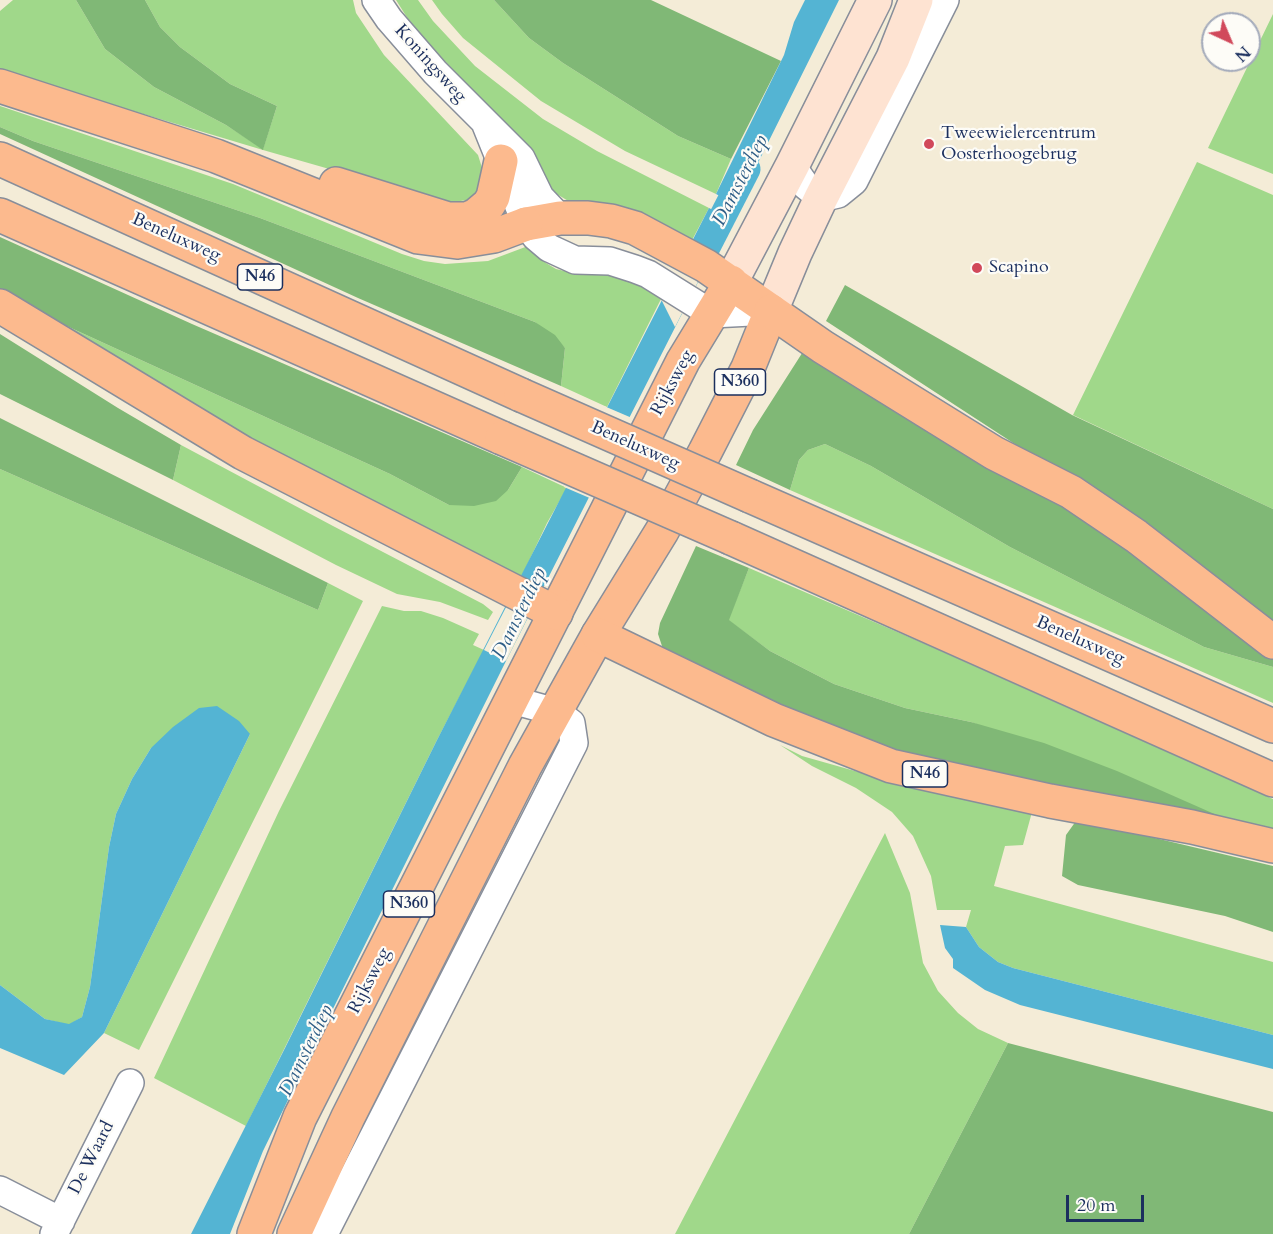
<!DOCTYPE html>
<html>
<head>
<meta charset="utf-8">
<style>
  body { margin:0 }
  #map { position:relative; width:1273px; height:1234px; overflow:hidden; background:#f4ecd7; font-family:Cardo,serif }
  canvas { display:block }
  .north { position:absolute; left:1201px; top:12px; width:60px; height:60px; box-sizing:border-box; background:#fdfcf7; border:2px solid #a3aaba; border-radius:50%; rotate:136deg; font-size:16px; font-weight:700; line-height:24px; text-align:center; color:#1b2f5e }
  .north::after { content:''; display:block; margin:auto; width:21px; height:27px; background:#d1495b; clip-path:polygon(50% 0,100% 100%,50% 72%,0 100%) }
  .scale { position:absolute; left:1066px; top:1195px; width:78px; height:27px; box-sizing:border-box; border:3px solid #1b2f5e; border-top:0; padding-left:8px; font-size:18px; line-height:21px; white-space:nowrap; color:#1b2f5e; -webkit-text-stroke:4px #fdfcf7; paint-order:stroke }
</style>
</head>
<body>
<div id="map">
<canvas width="1273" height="1234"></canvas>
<div class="north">N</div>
<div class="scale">20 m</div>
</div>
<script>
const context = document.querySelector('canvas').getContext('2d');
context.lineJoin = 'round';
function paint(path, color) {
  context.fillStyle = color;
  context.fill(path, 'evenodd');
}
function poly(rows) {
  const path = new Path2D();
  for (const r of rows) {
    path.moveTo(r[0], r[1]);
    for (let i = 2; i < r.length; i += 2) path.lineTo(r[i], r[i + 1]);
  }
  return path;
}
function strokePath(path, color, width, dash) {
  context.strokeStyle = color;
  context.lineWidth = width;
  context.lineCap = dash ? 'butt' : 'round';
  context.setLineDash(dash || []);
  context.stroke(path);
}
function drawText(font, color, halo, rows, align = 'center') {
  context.font = font + ' Cardo,serif';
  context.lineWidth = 4.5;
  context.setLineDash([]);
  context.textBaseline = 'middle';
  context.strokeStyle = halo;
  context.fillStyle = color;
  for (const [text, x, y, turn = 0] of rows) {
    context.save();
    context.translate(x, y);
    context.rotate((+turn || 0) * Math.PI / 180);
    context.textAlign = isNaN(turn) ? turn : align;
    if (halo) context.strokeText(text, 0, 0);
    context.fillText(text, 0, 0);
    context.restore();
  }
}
paint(poly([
  [13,0,76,0,105,49,154,87,226,125,263,149,277,106,230,84,180,47,160,27,145,0,353,0,356,13,384,55,478,155,483,171,480,187,474,195,467,200,448,203,263,150,0,71,0,11],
  [396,0,418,0,433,21,475,66,543,119,597,151,709,208,691,242,575,205,555,193,547,185,521,140,436,52,408,19],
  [432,0,494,0,529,38,563,63,678,136,731,159,716,194,625,151,541,101,463,38,442,14],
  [1273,14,1273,174,1208,148],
  [0,106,233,184,402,254,424,261,445,264,488,261,528,246,546,263,556,269,581,275,606,272,653,288,661,299,607,407,561,386,565,348,535,322,260,218,33,141,0,127],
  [1197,162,1273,195,1273,509,1073,415],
  [12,301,390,474,449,505,508,490,522,467,567,488,547,523,519,582,362,505],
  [825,444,871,466,1010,547,1204,647,1273,667,1273,703,790,490,799,460,808,450],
  [181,445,333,526,483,604,493,612,488,620,440,602,397,594,336,565,173,480],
  [0,469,318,610,328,583,363,601,139,1050,104,1033,250,734,151,748,132,779,116,814,109,847,90,987,82,1017,69,1025,45,1019,0,985],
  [749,568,923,643,1273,799,1273,836,1253,831,971,722,905,708,834,684,770,651,728,620],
  [382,606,404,611,421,611,443,618,479,634,473,645,484,650,437,740,246,1126,154,1078,279,811],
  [780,745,802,756,862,773,1032,812,1023,845,1005,846,994,886,1273,962,1273,1035,1013,968,998,962,979,947,966,927,971,910,937,910,931,876,913,836,892,812,856,788,812,766],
  [885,833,910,893,923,963,938,991,958,1013,978,1029,1008,1043,909,1234,675,1234]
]), '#a0d88a');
paint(poly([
  [76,0,145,0,160,27,180,47,230,84,277,106,263,150,226,125,154,87,105,49],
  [494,0,651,0,781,61,731,159,678,136,563,63,529,38],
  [0,127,33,141,260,218,535,322,555,335,565,348,561,386,358,298,0,134],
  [0,237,192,324,522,467,508,490,496,501,474,506,449,505,390,474,12,301,0,294],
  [845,285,1072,415,1273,509,1273,630,1113,508,826,321],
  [0,334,118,408,181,445,173,480,0,394],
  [806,347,1063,502,1273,656,1273,667,1204,647,1010,547,871,466,825,444,808,450,799,460,790,490,736,465,753,430],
  [0,418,328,583,318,610,0,469],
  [696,546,749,568,729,620,770,651,834,684,905,708,971,722,1044,743,1117,771,1253,831,841,739,664,652,658,634,660,623],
  [1076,821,1096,824,1273,866,1273,932,1225,916,1078,885,1062,876,1066,835],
  [1008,1043,1273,1112,1273,1234,909,1234]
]), '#80b876');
paint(poly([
  [805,0,839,0,737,205,716,194,784,55,794,22],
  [709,208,730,219,506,661,309,1057,263,1151,230,1234,191,1234,285,1048,437,740],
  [217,706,239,721,250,734,104,1033,64,1075,0,1048,0,985,45,1019,69,1024,82,1017,90,987,109,847,116,814,132,779,151,748,173,727,199,708],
  [940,925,966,927,979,947,998,962,1013,968,1273,1035,1273,1069,1020,1005,985,990,953,968,953,959,945,948]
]), '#54b4d3');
paint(poly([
  [723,232,706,266,675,327,661,299,691,242],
  [604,406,632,418,592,499,564,487],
  [519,582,540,593,506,661,484,650]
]), '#f4ecd7');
strokePath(poly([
  [707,247,747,169]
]), '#54b4d3', 27);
const minor = poly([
  [376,0,389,19,435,72,521,158,540,197,560,218],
  [486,125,526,224,536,237,549,248,575,260,610,261,635,269,648,274,712,314,771,311],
  [792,166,806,186,821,198,838,194,854,181,945,0],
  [0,1190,61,1221],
  [54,1234,130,1083],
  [324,1234,574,743,571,723,556,712,512,700]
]);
const secondary = poly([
  [731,282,792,166,875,0],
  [771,311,795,253,821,198,893,58,916,0]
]);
const primary = poly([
  [254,1234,300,1117,683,361,731,282],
  [294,1234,348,1117,525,766,598,635,662,531,705,452,748,368,771,311,706,266,635,228,611,221,588,218,560,218,526,224]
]);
const trunk = poly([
  [0,86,216,156,418,237,457,242,494,236,526,224],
  [0,159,521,395],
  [336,184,448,219,467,219,476,215,489,204,493,197,501,161],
  [0,215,502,438],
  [0,306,243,453,556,613],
  [771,311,823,347,994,453,1071,492,1136,536,1273,642],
  [750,496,1273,726],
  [731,538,1273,780],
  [598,635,774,720,891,766,1050,801,1192,827,1273,846]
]);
strokePath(minor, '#888e9a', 30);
strokePath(secondary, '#888e9a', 36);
strokePath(primary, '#888e9a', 36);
strokePath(trunk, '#888e9a', 36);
strokePath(minor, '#fff', 27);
strokePath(secondary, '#fee3d2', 33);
strokePath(primary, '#fcba8e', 33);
strokePath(trunk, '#fcba8e', 33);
const trunkBridge = poly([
  [521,395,750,496],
  [502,438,731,538]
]);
strokePath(trunkBridge, '#888e9a', 36, []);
strokePath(trunkBridge, '#fcba8e', 33);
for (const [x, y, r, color] of [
  [929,144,6,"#d1495b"],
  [977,268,6,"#d1495b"]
]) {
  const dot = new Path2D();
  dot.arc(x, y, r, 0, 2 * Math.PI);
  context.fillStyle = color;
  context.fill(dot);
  strokePath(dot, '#fdfcf7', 2);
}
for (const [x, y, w] of [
  [260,277,45],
  [740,382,51],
  [925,774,45],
  [409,904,51]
]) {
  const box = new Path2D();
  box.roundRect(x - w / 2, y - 13, w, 26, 4.5);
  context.fillStyle = '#fdfcf7';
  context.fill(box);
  strokePath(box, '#1b2f5e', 1.5);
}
drawText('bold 16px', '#1b2f5e', null, [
  ["N46",260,277],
  ["N360",740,382],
  ["N46",925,774],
  ["N360",409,904]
]);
drawText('18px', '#1b2f5e', '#fdfcf7', [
  ["Koningsweg",430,64,48],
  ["Beneluxweg",176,238,24],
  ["Rijksweg",673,383,-62],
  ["Beneluxweg",635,446,24],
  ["Beneluxweg",1080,641,24],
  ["Rijksweg",370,981,-63],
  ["De Waard",92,1158,-63]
]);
drawText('18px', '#1b2f5e', '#fdfcf7', [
  ["Tweewielercentrum",941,134],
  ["Oosterhoogebrug",941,155],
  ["Scapino",989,268]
], 'left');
drawText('italic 20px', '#2f5e87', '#fdfcf7', [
  ["Damsterdiep",741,181,-63],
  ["Damsterdiep",520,614,-64],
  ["Damsterdiep",307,1051,-64]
]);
</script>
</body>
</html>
